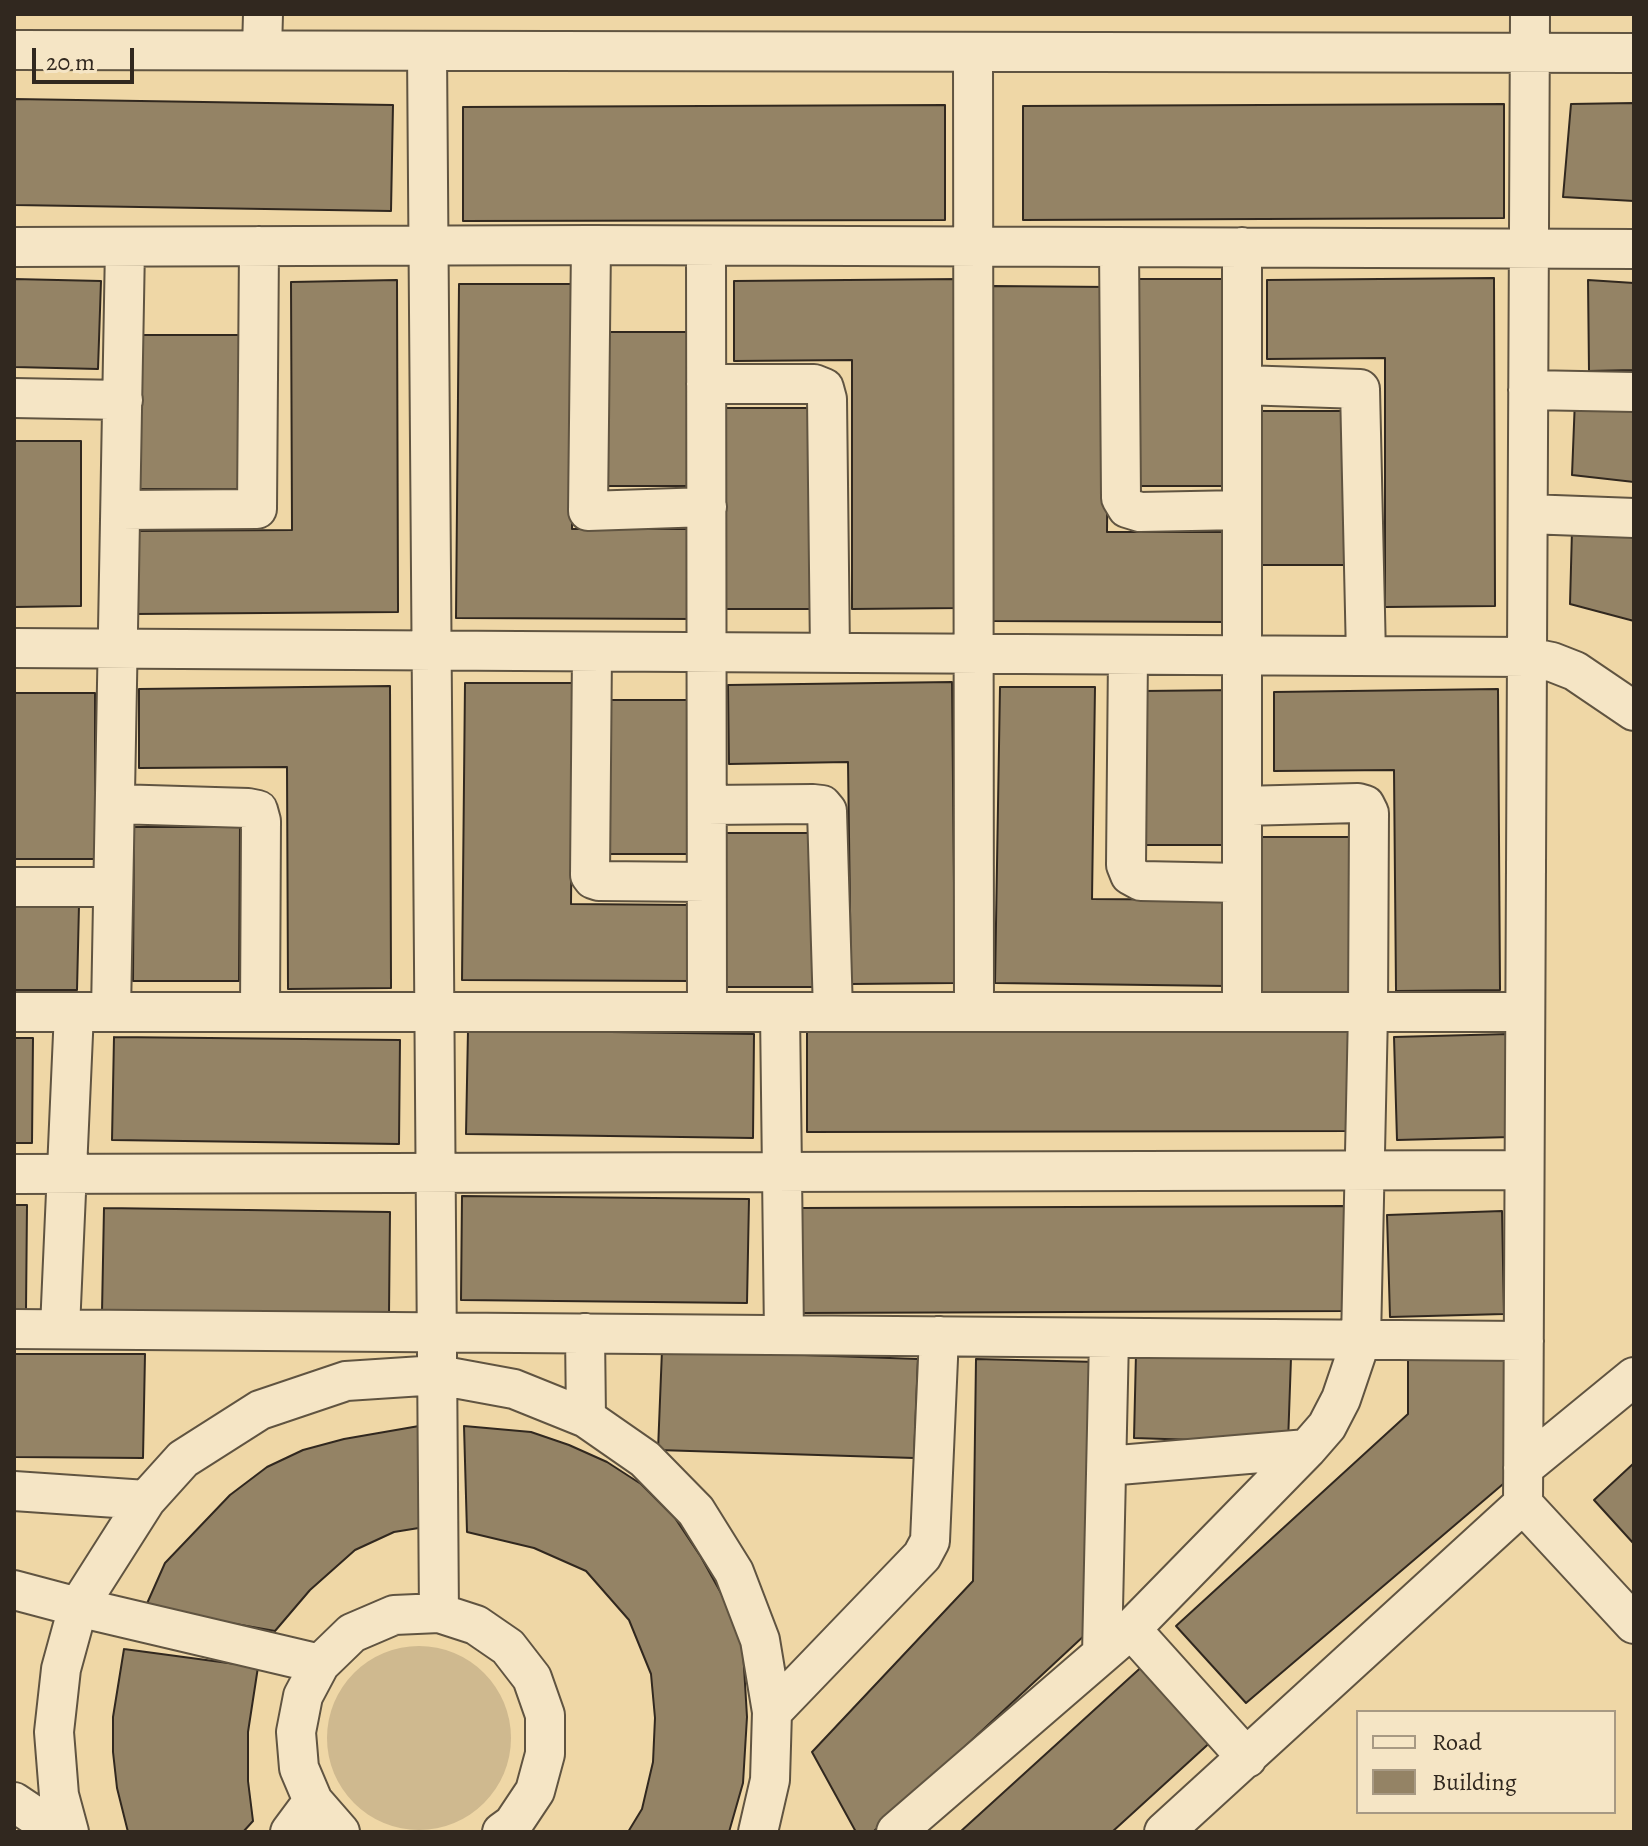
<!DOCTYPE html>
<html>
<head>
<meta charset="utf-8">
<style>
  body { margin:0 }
  #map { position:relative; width:1648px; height:1846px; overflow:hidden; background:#efd7a6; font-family:Alegreya,serif }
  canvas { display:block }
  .frame { position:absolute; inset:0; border:16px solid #31281f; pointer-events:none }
  .legend { position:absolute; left:1356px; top:1710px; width:260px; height:104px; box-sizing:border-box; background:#f5e5c5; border:2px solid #a79983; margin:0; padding:10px 14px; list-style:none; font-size:24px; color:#31281f }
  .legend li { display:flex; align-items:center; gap:16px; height:40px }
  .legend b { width:40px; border:2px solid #a79983 }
  .scale { position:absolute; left:32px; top:48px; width:102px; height:36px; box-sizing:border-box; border:4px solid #31281f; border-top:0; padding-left:10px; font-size:24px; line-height:28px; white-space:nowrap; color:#31281f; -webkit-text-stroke:6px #f5e5c5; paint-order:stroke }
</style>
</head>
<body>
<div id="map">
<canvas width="1648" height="1846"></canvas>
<div class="frame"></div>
<ul class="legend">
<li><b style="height:10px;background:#f5e5c5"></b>Road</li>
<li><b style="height:22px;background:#948365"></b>Building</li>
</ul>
<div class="scale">20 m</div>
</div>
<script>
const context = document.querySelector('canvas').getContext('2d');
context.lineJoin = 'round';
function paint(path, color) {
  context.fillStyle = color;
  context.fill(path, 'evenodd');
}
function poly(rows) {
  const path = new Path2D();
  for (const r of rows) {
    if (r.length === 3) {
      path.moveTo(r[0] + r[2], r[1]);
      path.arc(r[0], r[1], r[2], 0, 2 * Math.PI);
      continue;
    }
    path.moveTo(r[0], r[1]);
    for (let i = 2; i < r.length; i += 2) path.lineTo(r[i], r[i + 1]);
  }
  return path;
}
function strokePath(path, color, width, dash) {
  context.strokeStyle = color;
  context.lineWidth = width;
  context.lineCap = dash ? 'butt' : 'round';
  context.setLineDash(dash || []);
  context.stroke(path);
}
paint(poly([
  [419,1738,92]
]), '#cfb98f');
const building = poly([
  [14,99,393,105,391,211,14,205,14,99],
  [1634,103,1634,201,1563,197,1571,104,1634,103],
  [1504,104,1504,218,1023,220,1023,106,1504,104],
  [945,105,945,220,463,221,463,107,945,105],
  [1494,278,1495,606,1385,607,1385,358,1267,359,1267,280,1494,278],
  [14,279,101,281,98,369,14,367,14,279],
  [961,279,962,608,852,609,852,360,734,361,734,281,961,279],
  [1137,279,1234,279,1233,486,1137,486,1137,279],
  [397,280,398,612,134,614,133,531,292,530,291,282,397,280],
  [1588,280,1634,283,1634,370,1589,371,1588,280],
  [459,284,574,284,572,529,694,529,694,619,456,618,459,284],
  [993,286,1109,287,1107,532,1229,532,1228,622,991,621,993,286],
  [599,332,704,332,703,486,598,486,599,332],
  [134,335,240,335,239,489,134,489,134,335],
  [1575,399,1634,404,1634,482,1572,475,1575,399],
  [726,408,821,408,819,609,725,609,726,408],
  [1252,411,1358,411,1357,565,1252,565,1252,411],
  [14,441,81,441,81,606,14,607,14,441],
  [1572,530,1634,535,1634,621,1570,604,1572,530],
  [952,682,955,983,851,984,848,762,729,764,728,685,952,682],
  [465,683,573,683,571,904,693,905,692,981,462,980,465,683],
  [390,686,391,988,288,989,287,767,139,768,139,689,390,686],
  [1000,687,1095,687,1092,899,1228,900,1227,986,995,983,1000,687],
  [1498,689,1500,990,1396,991,1394,770,1274,771,1274,692,1498,689],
  [1239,690,1239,845,1142,845,1142,691,1239,690],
  [14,693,95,693,95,859,14,859,14,693],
  [598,700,703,700,702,854,597,854,598,700],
  [134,827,240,827,239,981,133,981,134,827],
  [725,833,821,833,821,987,724,987,725,833],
  [1261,837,1358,837,1357,992,1261,992,1261,837],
  [14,905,79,905,77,990,14,990,14,905],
  [1351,1026,1351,1131,807,1132,807,1028,1351,1026],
  [468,1030,754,1034,753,1138,466,1134,468,1030],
  [1509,1034,1511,1137,1397,1140,1394,1037,1509,1034],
  [114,1037,400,1040,399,1144,112,1140,114,1037],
  [14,1038,33,1038,32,1143,14,1143,14,1038],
  [462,1196,749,1199,747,1303,461,1300,462,1196],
  [14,1205,27,1205,26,1310,14,1310,14,1205],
  [1345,1206,1345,1311,801,1313,802,1208,1345,1206],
  [104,1208,390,1212,389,1315,102,1312,104,1208],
  [1502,1211,1504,1314,1390,1317,1387,1215,1502,1211],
  [662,1350,918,1359,914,1458,658,1450,662,1350],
  [1136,1353,1291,1358,1288,1443,1134,1438,1136,1353],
  [14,1354,145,1354,143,1458,14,1457,14,1354],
  [1408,1357,1515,1357,1516,1473,1246,1703,1176,1626,1408,1414,1408,1357],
  [976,1359,1097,1362,1087,1633,873,1832,856,1832,812,1752,973,1581,976,1359],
  [419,1426,425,1527,394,1532,355,1550,310,1590,275,1631,145,1608,165,1563,230,1495,267,1467,303,1450,344,1439,419,1426],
  [464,1426,531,1432,569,1445,607,1462,641,1484,675,1518,701,1557,726,1602,743,1650,747,1717,743,1783,729,1832,628,1832,642,1809,653,1762,655,1718,651,1674,629,1620,586,1571,534,1548,467,1532,464,1426],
  [1634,1463,1634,1544,1594,1500,1634,1463],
  [124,1649,258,1667,248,1732,248,1781,253,1821,243,1832,128,1832,117,1788,113,1752,113,1717,124,1649],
  [1147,1662,1215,1738,1112,1832,960,1832,1147,1662]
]);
paint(building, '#948365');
strokePath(building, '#31281f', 2);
const minor = poly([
  [1530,14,1523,1504,1634,1624],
  [14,50,1634,53],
  [262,50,263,14],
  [427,51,439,1613],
  [973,52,974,1012],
  [591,245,588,511,707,507],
  [706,246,707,1012],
  [14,247,591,245,1634,249],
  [1119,247,1121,498,1127,508,1140,512,1242,510],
  [706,384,814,384,824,388,827,399,830,653],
  [1242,385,1360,389,1366,656],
  [1528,390,1634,392],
  [14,398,123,400],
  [121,510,257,509,259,246],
  [1528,514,1634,518],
  [14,648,1527,657,1552,662,1575,671,1634,711],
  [592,652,590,875,593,879,599,881,706,882],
  [1128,655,1126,865,1130,875,1141,881,1242,883],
  [115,804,248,808,258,810,261,821,260,1012],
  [707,805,813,804,822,805,827,811,833,1012],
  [14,887,113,887],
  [14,1012,1525,1012],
  [111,1012,125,247],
  [780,1012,784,1335],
  [1242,1012,1242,247],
  [14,1174,1524,1170],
  [60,1328,74,1012],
  [14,1329,1524,1341],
  [585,1333,586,1418],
  [1107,1466,1307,1449],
  [1523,1468,1634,1377],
  [14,1491,146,1500],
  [14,1590,78,1607,320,1664],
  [1131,1629,1247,1758],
  [1102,1654,1109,1338],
  [772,1712,922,1556,930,1541,939,1336],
  [14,1802,59,1832],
  [69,1832,59,1795,54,1732,61,1669,78,1607,146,1500,183,1459,260,1410,346,1381,438,1375,514,1389,586,1418,645,1459,696,1511,734,1572,760,1640,772,1712,770,1780,758,1832],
  [290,1832,313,1801],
  [340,1832,313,1801,299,1768,296,1732,303,1696,320,1664,352,1633,394,1615,439,1613,476,1625,508,1647,532,1678,545,1715,545,1754,535,1791,513,1824,502,1832],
  [896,1832,1131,1629,1307,1449,1327,1426,1341,1399,1361,1340,1368,1012,1369,813,1365,805,1358,803,1242,806],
  [1164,1832,1523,1504]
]);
strokePath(minor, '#605441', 42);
strokePath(minor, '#f5e5c5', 38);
</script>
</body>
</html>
